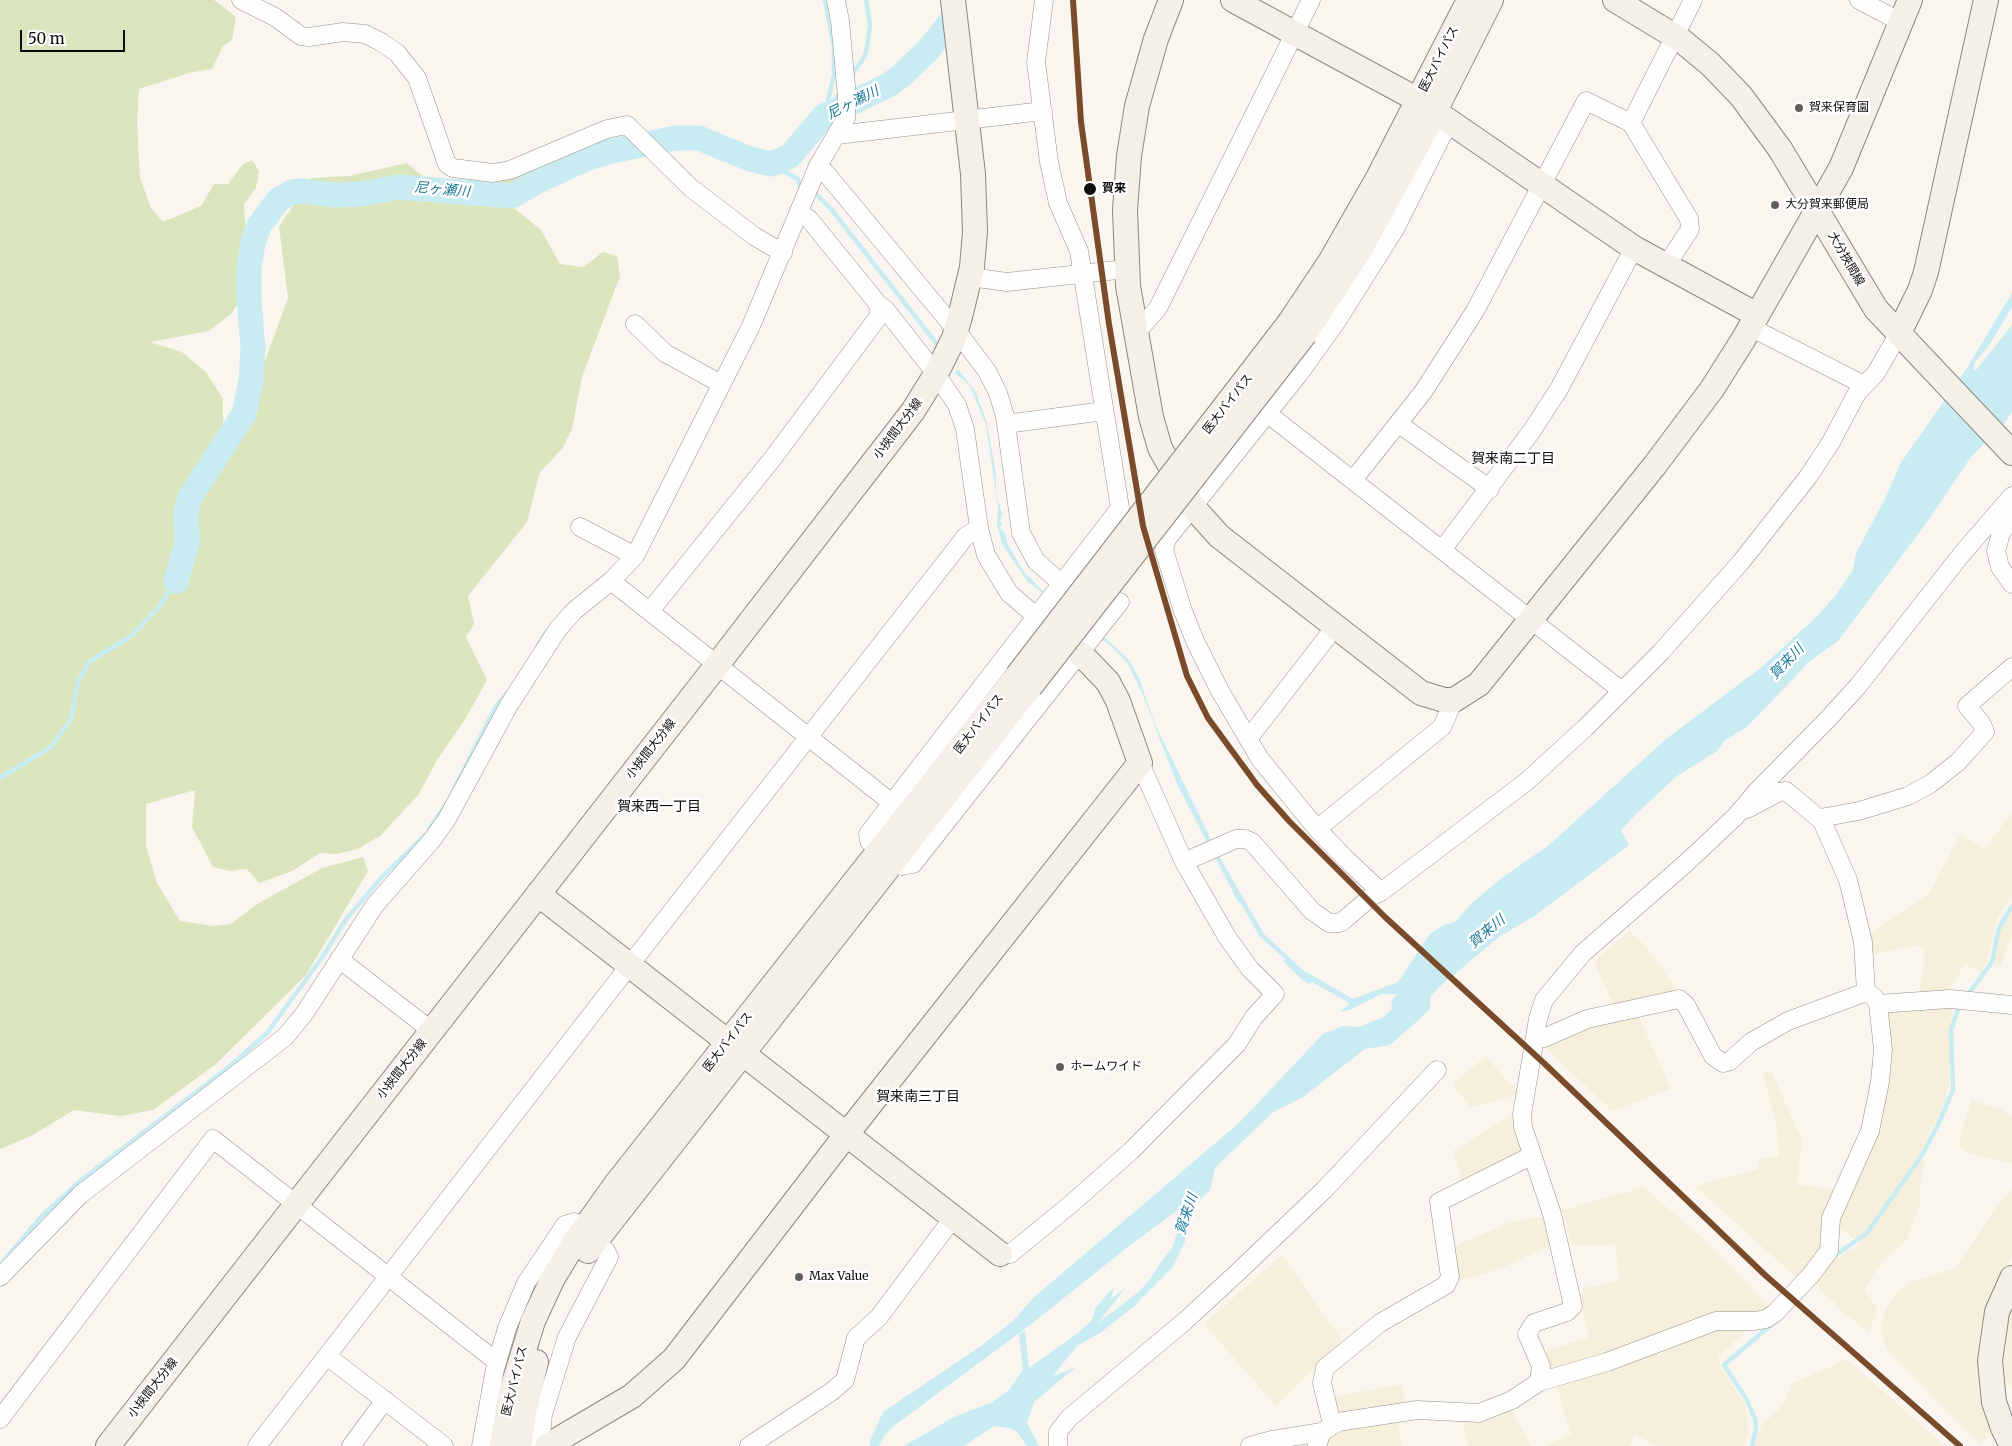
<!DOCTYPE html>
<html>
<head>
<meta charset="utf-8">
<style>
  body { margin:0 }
  #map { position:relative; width:2012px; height:1446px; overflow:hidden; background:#faf6ef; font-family:Merriweather,serif }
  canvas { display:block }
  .scale { position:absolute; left:20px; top:30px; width:105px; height:22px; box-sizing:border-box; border:2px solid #0c0c0c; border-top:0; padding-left:6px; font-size:15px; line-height:18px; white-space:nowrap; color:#0c0c0c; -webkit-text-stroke:4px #fff; paint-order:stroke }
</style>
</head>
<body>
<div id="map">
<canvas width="2012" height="1446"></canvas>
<div class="scale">50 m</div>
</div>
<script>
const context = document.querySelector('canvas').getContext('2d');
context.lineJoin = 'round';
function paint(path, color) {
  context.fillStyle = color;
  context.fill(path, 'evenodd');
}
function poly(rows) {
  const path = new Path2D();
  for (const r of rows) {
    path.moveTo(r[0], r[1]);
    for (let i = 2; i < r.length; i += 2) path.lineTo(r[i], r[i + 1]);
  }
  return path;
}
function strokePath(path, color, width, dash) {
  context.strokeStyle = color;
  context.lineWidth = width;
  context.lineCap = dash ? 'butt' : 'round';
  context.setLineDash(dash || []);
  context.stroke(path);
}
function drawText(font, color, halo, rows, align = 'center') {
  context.font = font + ' Merriweather,"Noto Sans JP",serif';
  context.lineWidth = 5;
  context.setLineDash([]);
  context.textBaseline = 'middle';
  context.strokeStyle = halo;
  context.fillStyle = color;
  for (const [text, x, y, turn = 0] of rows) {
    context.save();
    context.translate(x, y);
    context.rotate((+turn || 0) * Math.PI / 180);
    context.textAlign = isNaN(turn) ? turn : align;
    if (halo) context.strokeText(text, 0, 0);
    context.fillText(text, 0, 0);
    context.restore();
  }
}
paint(poly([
  [2012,812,2012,895,1997,919,1987,961,1981,973,1965,964,1945,996,1919,996,1924,963,1924,950,1920,945,1870,955,1867,936,1929,894,1960,835,1985,849],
  [2012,908,2012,936,2000,966,1994,965,2000,930],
  [1629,931,1647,947,1677,990,1676,992,1614,1005,1595,965,1597,959],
  [1946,1004,1952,1010,1949,1087,1942,1109,1918,1157,1925,1164,1921,1177,1920,1204,1909,1234,1907,1240,1887,1257,1874,1273,1865,1290,1878,1309,1869,1333,1835,1305,1834,1301,1826,1295,1815,1282,1831,1263,1861,1243,1837,1227,1848,1195,1885,1014,1891,1006],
  [1639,1017,1671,1089,1612,1111,1544,1046,1563,1032],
  [1486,1056,1518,1094,1471,1108,1452,1084],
  [1771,1071,1802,1140,1797,1184,1835,1190,1823,1256,1800,1281,1695,1186,1758,1169,1758,1158,1779,1157,1777,1126,1763,1075],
  [1971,1100,2002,1110,2012,1116,2012,1163,1970,1154,1958,1146],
  [1518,1111,1522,1152,1462,1180,1453,1151],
  [1643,1187,1705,1240,1771,1308,1718,1357,1720,1366,1745,1404,1749,1430,1744,1446,1657,1446,1635,1435,1629,1446,1545,1446,1571,1434,1546,1351,1590,1337,1581,1307,1583,1288,1620,1281,1615,1245,1572,1245,1563,1210],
  [2012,1188,2012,1254,1989,1301,1981,1329,1978,1356,1981,1401,1991,1434,1980,1444,1887,1350,1882,1335,1882,1323,1884,1313,1893,1298,1906,1283,1956,1268,1996,1207],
  [1545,1216,1553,1244,1509,1265,1480,1275,1457,1281,1453,1247,1511,1222],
  [1282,1255,1342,1340,1276,1406,1204,1324],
  [2012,1302,2012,1388,2001,1376,2001,1346],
  [1847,1359,1945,1446,1755,1446,1761,1426,1785,1403,1791,1384],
  [1402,1384,1406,1403,1336,1415,1333,1397],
  [1511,1409,1531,1446,1468,1446,1463,1419,1478,1422],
  [1397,1421,1402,1446,1324,1446,1326,1440,1336,1431]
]), '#f6efdc');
paint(poly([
  [0,0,214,0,236,17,232,40,223,46,212,69,189,73,139,89,137,122,140,178,151,208,163,222,201,206,214,184,228,184,242,165,252,160,259,171,256,188,244,204,247,250,245,292,232,313,209,331,150,342,182,352,206,372,223,399,223,432,238,413,263,366,288,298,279,227,311,178,349,176,407,163,448,198,522,170,538,171,533,184,514,208,541,230,560,264,583,267,603,252,617,256,620,276,582,377,572,429,562,449,540,472,527,522,468,596,474,624,466,637,487,680,464,721,437,760,419,794,380,836,358,849,336,854,320,853,292,871,259,883,247,869,230,871,213,867,192,827,195,790,146,804,146,846,157,883,180,921,214,926,231,924,257,904,322,868,363,857,368,871,306,975,215,1065,153,1110,120,1116,74,1110,31,1136,0,1149]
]), '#dae5be');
paint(poly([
  [2012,293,2012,307,1988,347,1975,362,1973,369,1976,370,2012,325,2012,412,2004,424,1971,457,1930,518,1838,641,1811,660,1747,727,1724,741,1717,751,1677,776,1637,813,1621,830,1629,845,1533,917,1504,934,1481,941,1462,941,1446,949,1425,974,1431,992,1430,1009,1414,1024,1390,1045,1365,1049,1303,1097,1273,1112,1215,1168,1210,1190,1188,1213,1185,1241,1173,1267,1132,1308,1100,1333,1077,1346,1053,1376,1076,1367,1034,1402,1027,1423,1039,1446,1027,1446,1017,1432,1009,1428,994,1426,964,1446,904,1446,954,1417,992,1402,1009,1390,1023,1370,1019,1334,1025,1331,1029,1368,1078,1333,1092,1320,1096,1307,1114,1287,1111,1299,1126,1287,1098,1323,1136,1294,1148,1282,1161,1262,1173,1247,1182,1213,1186,1204,1129,1246,1030,1325,895,1425,884,1436,879,1446,870,1446,870,1441,883,1412,981,1346,1013,1321,1033,1298,1238,1124,1323,1034,1343,1026,1360,1027,1383,1017,1396,1006,1397,1000,1396,994,1382,994,1349,1010,1340,1012,1349,1004,1348,1002,1312,982,1310,984,1301,979,1281,959,1284,961,1285,959,1259,936,1241,903,1238,902,1178,786,1142,693,1128,664,1112,647,1027,581,1002,544,997,525,998,507,986,425,970,386,955,373,958,369,976,392,987,423,996,475,996,493,1002,514,1000,522,1003,523,1000,528,1005,533,1008,545,1024,572,1045,593,1109,641,1129,660,1139,678,1154,722,1219,856,1264,934,1303,970,1353,999,1398,982,1430,934,1444,925,1455,922,1473,902,1503,877,1549,845,1666,739,1763,666,1817,616,1836,595,1853,570,1856,553,1885,499,1900,464,1967,368]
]), '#c8ecf2');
strokePath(poly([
  [851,76,865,56,868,41,870,25,866,0],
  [825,113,834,75,834,47,825,0],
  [824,116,841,91],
  [772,164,798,179,801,190],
  [813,191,831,209,940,348],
  [537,647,546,632],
  [0,778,51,747,71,719,78,682,89,662,131,636,159,607,176,581],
  [452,793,495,708,507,693],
  [429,829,446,804],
  [1967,996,1992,962,1999,928,2012,906],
  [1833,1257,1867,1233,1922,1155,1937,1127,1953,1090,1951,1030,1960,1004],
  [1,1264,42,1216,80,1181,230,1066,267,1033,321,959,347,918,382,877,425,835],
  [1752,1446,1756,1430,1755,1419,1747,1400,1724,1365,1772,1324]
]), '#c8ecf2', 4.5);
strokePath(poly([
  [176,581,187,543,186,511,190,497,244,414,251,381,253,347,249,301,249,267,253,243,259,226,278,200,292,192,300,191,336,195,361,194,398,187,512,196,538,181,588,158,607,152,675,138,699,138,750,159,772,164,790,156,824,116,889,85,901,76,929,49,948,25],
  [1404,1005,1433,976,1501,919]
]), '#c8ecf2', 25);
const street = poly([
  [241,0,275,17,301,36,309,37,343,32,365,34,381,42,397,53,417,78,447,164,453,168,493,173,510,170,607,129,627,125,691,188,754,236,783,253],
  [1044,0,1036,62,1049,162,1058,203,1079,251,1120,508,868,834,869,841,902,866,913,864,1120,602],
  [1859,0,1901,22],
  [1631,123,1693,0],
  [837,135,1043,111],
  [818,166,825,172,956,330,987,371,998,393,1005,416,1021,533,1036,561,1062,584],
  [970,277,1007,282,1126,269],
  [878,304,886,310,936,374,957,405,965,429,979,528,986,555,1009,593,1045,624],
  [635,324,665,353,721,384],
  [1750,327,1864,385],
  [1136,333,1158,308,1311,0],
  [1268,414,1622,691],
  [1006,424,1104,411],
  [1399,424,1490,489],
  [1353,480,1423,392,1475,311,1586,101,1631,123,1689,219,1690,229,1666,266],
  [2012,518,2001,533,1996,551,2000,567,2012,584],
  [580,527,635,556],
  [1442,550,1531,432,1559,389,1634,248],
  [611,581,892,803],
  [650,611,773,458,879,316,879,307,875,300,809,219,800,212],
  [1248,739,1335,627],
  [1747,809,1779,792,1786,791,1822,821,1848,880,1863,942,1866,992],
  [1820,818,1859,811,1908,796,1930,784,1958,762,1985,732,1982,724,1967,706,2012,667],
  [1317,829,1442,727,1454,700],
  [1184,862,1236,839,1245,839,1252,842,1312,911,1329,923,1340,923,1344,920,1372,896,1381,892,1526,782,1585,728,1661,652,1741,562,1808,477,1831,442,1857,393,1876,373,1899,333],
  [1381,892,1347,860,1317,829,1260,759,1220,691,1195,641,1183,611,1164,550,1167,539,1299,374,1337,321,1395,229,1450,120],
  [339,959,432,1031],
  [1878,1004,1950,999,2012,1005],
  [1535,1039,1544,1038,1587,1019,1679,999,1686,1005,1713,1056,1723,1063,1730,1061,1751,1042,1788,1021,1866,992,1874,997,1878,1004,1883,1049,1880,1082,1870,1131,1831,1218,1829,1251,1810,1276,1775,1313,1766,1319,1755,1321,1716,1321,1607,1362,1539,1382],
  [1000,1254,1010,1254,1071,1204,1131,1151,1237,1044,1254,1017,1275,994,1250,969,1227,937,1184,862,1140,763],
  [0,1277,80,1195,285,1037,304,1014,375,905,432,840,447,819,509,705,558,629,574,611,611,581,635,556,751,326,818,166,846,118,847,97,840,21,836,0],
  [327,1356,444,1446],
  [0,1419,213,1139,497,1362],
  [1332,1424,1322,1383,1325,1368,1380,1323,1446,1285,1450,1277,1439,1202,1531,1156],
  [257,1446,629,966,966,536,979,528],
  [351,1446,385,1400],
  [481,1446,495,1369,507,1328,526,1283,565,1225,574,1222,585,1227],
  [540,1446,543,1414,567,1337,609,1257,606,1251,594,1242],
  [749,1446,831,1392,845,1380,856,1338,879,1317,953,1218],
  [1058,1446,1058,1432,1069,1418,1185,1321,1238,1272,1324,1190,1437,1070],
  [1250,1446,1272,1440,1322,1432],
  [1317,1446,1322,1432,1338,1422,1417,1410,1479,1413,1512,1400,1539,1382,1541,1366,1527,1334,1534,1323,1567,1312,1573,1306,1552,1214,1523,1127,1522,1114,1538,1019,1544,1000,1583,953,1685,864,1735,817,1757,791,1828,719,1858,686,1961,555,2012,496]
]);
const secondary = poly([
  [1171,0,1156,39,1137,106,1129,156,1125,210,1128,286,1151,417,1160,448,1193,507,1219,536,1421,693,1444,700,1454,700,1479,684,1655,465,1712,389,1743,340,1841,168,1910,0],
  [1233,0,1418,100,1634,248,1757,315],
  [1615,0,1681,40,1710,64,1741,96,1780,149,1876,309,2012,453],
  [1290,322,1330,262,1378,178,1469,0],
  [1899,333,1920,290,1926,272,1986,0],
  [1305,334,1360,250,1425,131,1491,0],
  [538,894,1000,1254],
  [588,1251,1030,687],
  [108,1446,717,665,913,411,936,374,954,338,961,313,972,267,975,232,973,174,953,0],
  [502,1446,510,1396,533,1321,553,1278,576,1240,616,1184,1017,676],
  [519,1446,525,1408,536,1362],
  [547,1446,632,1396,674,1359,846,1135,1140,763,1118,701,1108,682,1081,654],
  [2012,1446,2003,1428,1994,1402,1990,1361,1997,1312,2012,1278]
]);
strokePath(street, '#93918e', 19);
strokePath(secondary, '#8a8885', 26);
strokePath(street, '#fefefd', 18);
strokePath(secondary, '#f4f0e8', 24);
const secondaryBridge = poly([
  [1017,676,1290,322],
  [1030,687,1305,334]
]);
strokePath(secondaryBridge, '#8a8885', 26, []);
strokePath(secondaryBridge, '#f4f0e8', 24);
strokePath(poly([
  [1073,0,1081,122,1109,324,1143,526,1187,676,1208,718,1257,785,1289,821,1385,917,1547,1066,1765,1275,1960,1446]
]), '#7a4b2a', 6);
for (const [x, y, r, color] of [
  [1799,108,5,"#5f5e5b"],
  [1090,189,7,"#0c0c0c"],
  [1775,205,5,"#5f5e5b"],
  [1060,1067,5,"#5f5e5b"],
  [799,1277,5,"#5f5e5b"]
]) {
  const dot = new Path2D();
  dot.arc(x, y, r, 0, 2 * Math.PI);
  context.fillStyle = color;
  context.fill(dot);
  strokePath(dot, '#fff', 2);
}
drawText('12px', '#0c0c0c', '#fff', [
  ["医大バイパス",1439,59,-63],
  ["大分挾間線",1846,259,60],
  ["医大バイパス",1228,404,-52],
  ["小挾間大分線",898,429,-53],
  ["医大バイパス",979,724,-52],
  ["小挾間大分線",651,749,-52],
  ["医大バイパス",728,1042,-52],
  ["小挾間大分線",402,1069,-52],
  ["医大バイパス",515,1381,-76],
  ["小挾間大分線",153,1388,-52]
]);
drawText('12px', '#0c0c0c', '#fff', [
  ["賀来保育園",1809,108],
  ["大分賀来郵便局",1785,205],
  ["ホームワイド",1070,1067],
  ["Max Value",809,1277]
], 'left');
drawText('bold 12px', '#0c0c0c', '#fff', [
  ["賀来",1102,189]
], 'left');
drawText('italic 14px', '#1a7999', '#fff', [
  ["尼ヶ瀬川",853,103,-27],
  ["尼ヶ瀬川",442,190,5],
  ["賀来川",1787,662,-46],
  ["賀来川",1487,932,-40],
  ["賀来川",1187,1214,-71]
]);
drawText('14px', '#0c0c0c', '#fff', [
  ["賀来南二丁目",1513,459],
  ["賀来西一丁目",659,807],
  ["賀来南三丁目",918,1097]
]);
</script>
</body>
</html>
